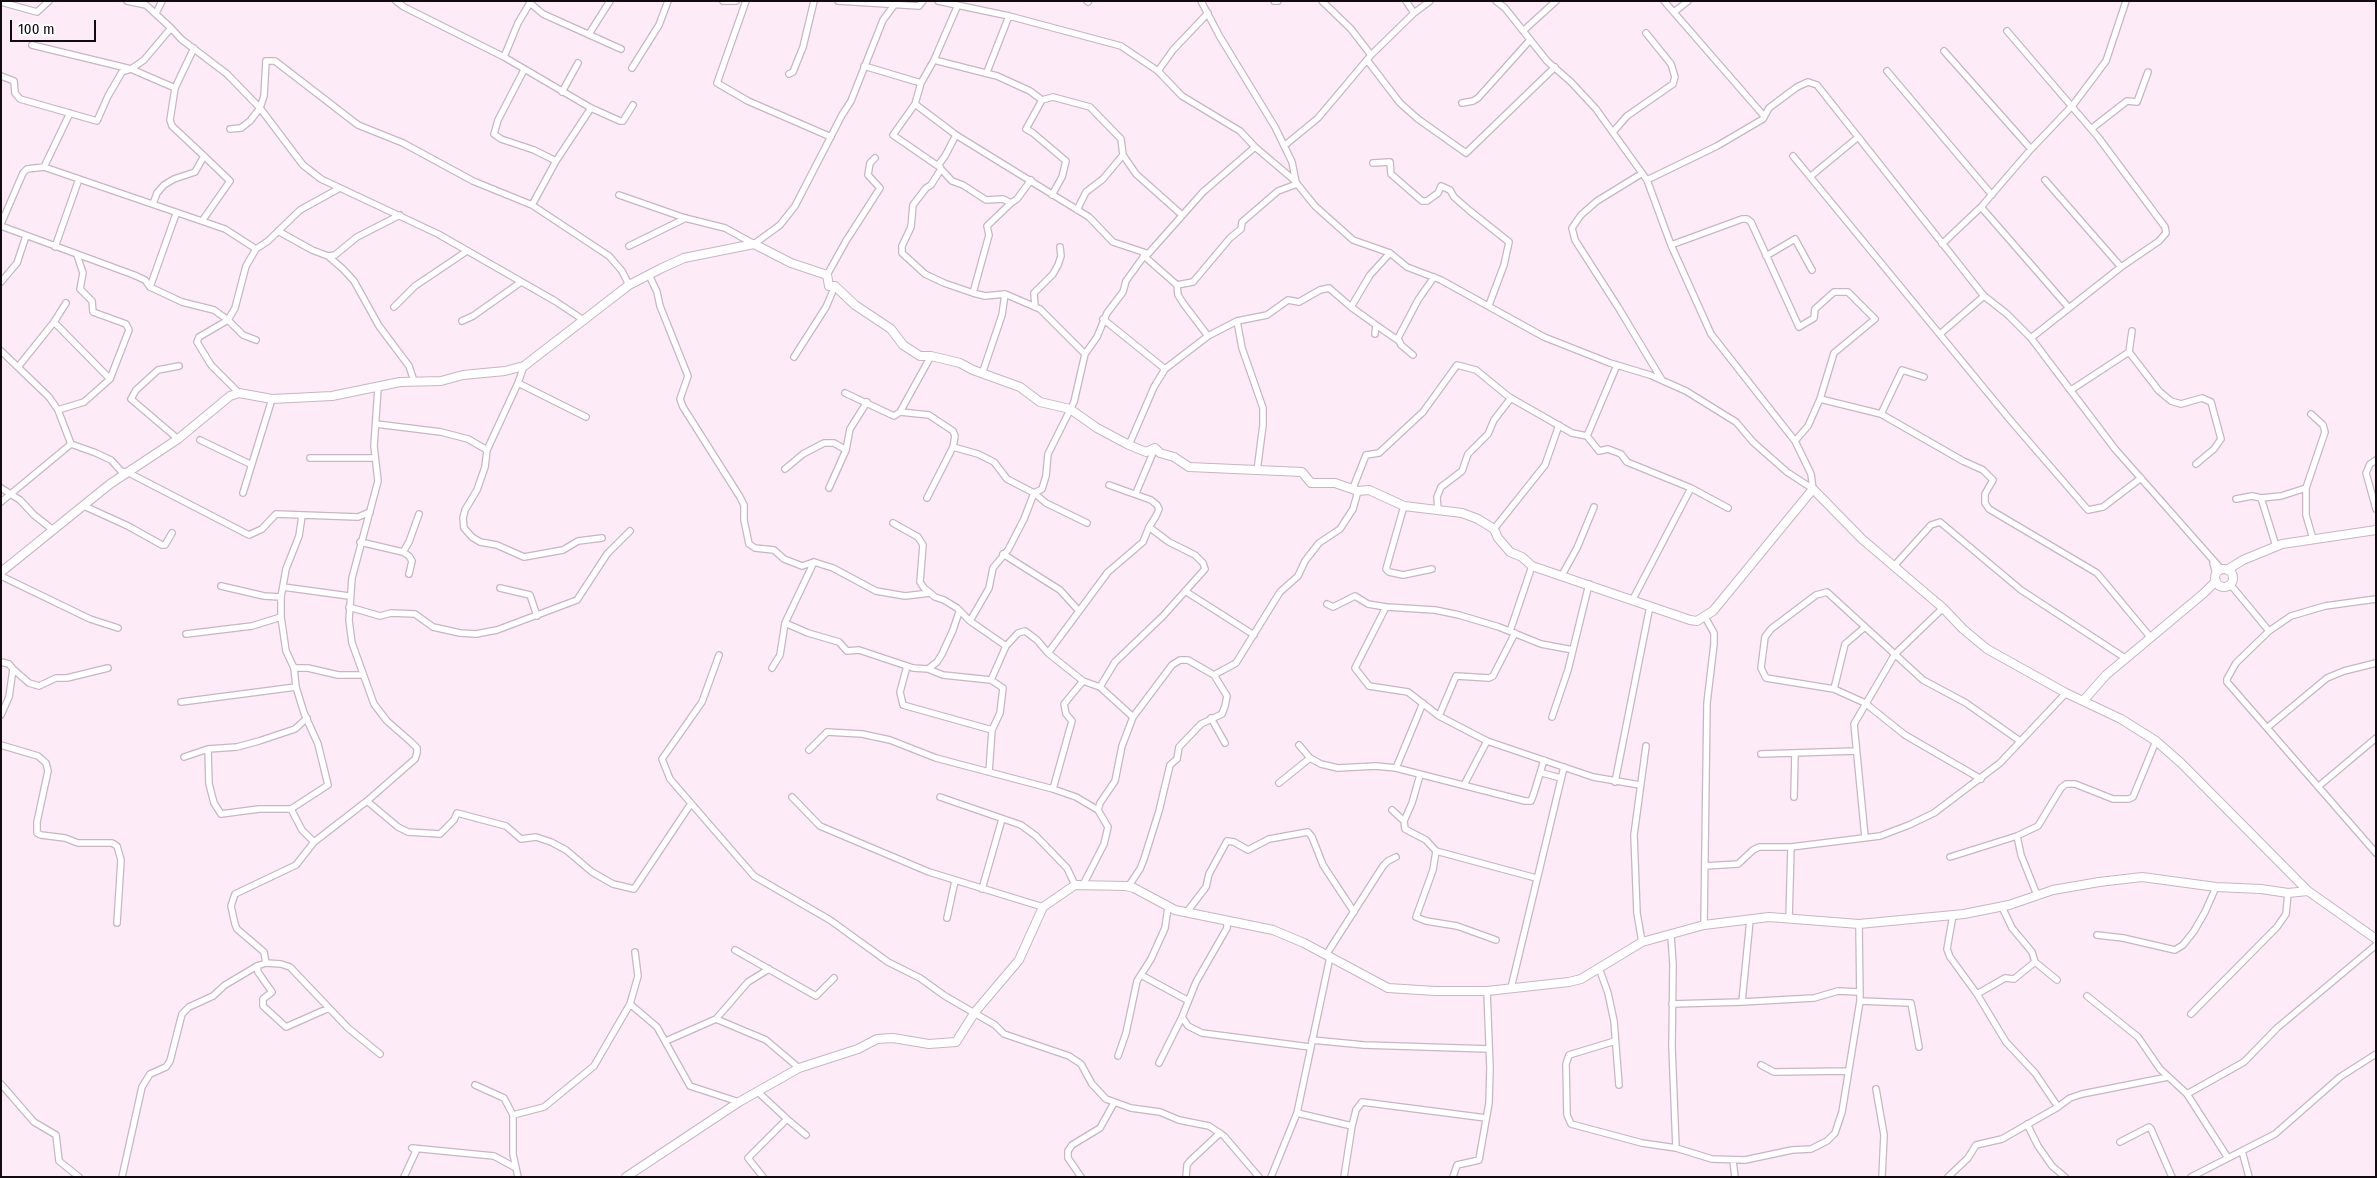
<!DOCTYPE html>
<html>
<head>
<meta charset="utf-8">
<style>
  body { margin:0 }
  #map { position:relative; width:2377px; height:1178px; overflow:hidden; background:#fdebf8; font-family:"Fira Sans Condensed",sans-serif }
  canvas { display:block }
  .frame { position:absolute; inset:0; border:2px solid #110b10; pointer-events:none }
  .scale { position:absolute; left:10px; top:20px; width:86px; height:22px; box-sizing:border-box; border:2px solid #110b10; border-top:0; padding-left:6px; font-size:15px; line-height:18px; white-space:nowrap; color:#110b10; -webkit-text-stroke:4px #fefefe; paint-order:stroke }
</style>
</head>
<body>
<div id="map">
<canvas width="2377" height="1178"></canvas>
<div class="frame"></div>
<div class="scale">100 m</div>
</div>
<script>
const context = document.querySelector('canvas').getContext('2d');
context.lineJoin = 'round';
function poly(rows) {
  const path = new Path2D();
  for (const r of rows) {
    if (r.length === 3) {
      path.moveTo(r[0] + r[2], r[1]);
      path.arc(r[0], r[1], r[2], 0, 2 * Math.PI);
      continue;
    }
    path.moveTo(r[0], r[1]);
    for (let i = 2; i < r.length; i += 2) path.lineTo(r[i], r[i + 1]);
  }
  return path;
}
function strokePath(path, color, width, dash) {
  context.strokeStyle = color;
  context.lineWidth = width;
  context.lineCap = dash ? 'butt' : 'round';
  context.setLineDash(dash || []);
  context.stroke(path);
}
const street = poly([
  [127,1,146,5,171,28,181,39,227,74,260,108,303,165,321,179,438,234,555,301,582,319],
  [396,1,404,7,504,57,591,108,620,121,623,121,633,105],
  [723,1,736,1],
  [746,1,717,83,748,101,831,137],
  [838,1,919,6,923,1],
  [938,1,1009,16,1121,46,1158,71,1182,96,1240,131,1255,147,1294,180,1315,206,1353,240,1390,253,1407,267,1441,280,1544,337,1610,363,1650,375,1686,391,1736,422,1753,442,1787,472,1813,489],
  [1087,1,1088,2],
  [1201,1,1220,37,1275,127,1292,162,1296,182],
  [1274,1,1278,1],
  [1322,1,1351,29,1371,55],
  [1406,1,1414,13],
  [1496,1,1505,8,1547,61,1571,82,1596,109,1647,180,1671,245,1711,334,1795,441,1811,474,1813,489],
  [1664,1,1764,116],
  [1,2,37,12,49,1],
  [530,3,543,14,621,49],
  [957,7,934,60,921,83,915,104,956,135,1089,217,1113,242,1143,252],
  [1674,12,1688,1],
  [156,13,162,1],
  [1523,31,1556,1],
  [2007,31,2098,137,2165,227,2166,233,2159,241,2121,267,2031,338],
  [589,34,610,1],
  [32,45,131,69,175,88,170,120,172,126,204,156,195,172,174,179,164,185,157,193,153,204],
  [1944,51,2031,149],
  [504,57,518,23,531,1],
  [934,60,997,76,1030,91,1042,100],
  [1367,60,1400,103,1418,119,1466,153,1555,67],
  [864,66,921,83],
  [632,68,659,25,668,1],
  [524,70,498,120,494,134,501,139,534,150,556,161],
  [1158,71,1173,50,1208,13],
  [1887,71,1992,195],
  [987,72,1009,16],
  [789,74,793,72,803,47,814,1],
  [1,76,14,81,15,93,20,99,97,121,108,96,122,72,131,69,144,60,171,28],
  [175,88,194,48],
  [562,92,578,63],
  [1462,103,1473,101,1478,98,1530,40],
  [915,104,893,135,938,166],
  [230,129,241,128,250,121,260,108,264,96,266,61,275,61,358,125,403,143,473,181,532,205,609,256,622,271,629,285],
  [2091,129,2127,101,2137,102,2148,72],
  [1613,132,1627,116,1673,84,1675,77,1671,64,1646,33],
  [956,135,945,156,939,164,941,169,931,185,926,188,913,205,911,227,902,246,902,253,925,274,944,283,973,293,985,296,1005,294,1040,309,1085,354],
  [1284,146,1318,118,1371,55,1414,13,1430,1],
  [1793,156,2011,421,2088,510,2103,507,2141,478],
  [1373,163,1390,162,1391,174,1422,201,1427,201,1438,193,1441,186,1450,190,1454,197,1470,211,1509,242,1504,265,1489,305],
  [44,167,225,229,256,249],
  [941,169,952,181,963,185,986,200,1003,199,1011,203,1017,199,1031,180],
  [1641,174,1597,201,1581,215,1572,228,1575,240,1618,307,1662,380],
  [1811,176,1857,138],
  [1647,180,1717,146,1763,119,1769,108,1797,87,1808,82,1817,85,1984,296,2007,314,2031,338,2115,449,2222,570],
  [2045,180,2121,267],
  [619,195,685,218,725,228,754,244,780,225,795,206,842,115,851,101,883,20,895,4],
  [1052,195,1062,177,1066,161,1033,133,1026,129,1042,100,1053,97,1090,107,1121,139,1123,155,1136,174,1182,215],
  [532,205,556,161,591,108],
  [1981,207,2069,308],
  [1077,210,1086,192,1103,179,1123,155],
  [202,221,230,181,204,156],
  [1,224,23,173,27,169,44,167,70,113],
  [1,226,134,275,145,280,150,287,182,302,214,310,228,320,243,335,256,340],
  [278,231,312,250,328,256,335,255,357,237,400,215],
  [1942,244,1981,207,2031,149,2073,105,2106,61,2126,1],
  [1671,245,1742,219,1747,219,1751,222,1799,327,1814,318,1815,309,1834,292,1848,292,1875,319,1834,353,1820,399,1808,426,1795,441],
  [629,246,686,218],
  [55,247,79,179],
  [328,256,343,269,354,281,379,326,409,366,414,381],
  [1144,256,1177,285],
  [1766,256,1795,239,1812,270],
  [649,275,657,292,660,306,688,376,680,399,683,407,740,497,744,505,744,520,749,544,755,548,774,550,784,559,802,566,814,562,833,568,876,591,905,596,930,593],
  [827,275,846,241,880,188,868,175,870,163,875,158],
  [1,282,17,263,26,236],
  [150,287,176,214],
  [973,293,989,235,987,226,1011,203],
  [66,303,54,322,110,379],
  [394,307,415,286,467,251],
  [1035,307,1034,293,1053,274,1058,265,1061,256,1060,247],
  [1351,307,1370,275,1390,253],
  [1103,319,1165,369],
  [462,321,473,316,521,282],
  [1237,321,1242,348,1263,408,1263,425,1257,471],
  [1376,325,1399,341],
  [1940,334,1984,296],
  [1208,336,1183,303,1178,295,1177,285,1193,282,1230,238,1241,229,1242,222,1278,191,1297,184],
  [1,351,49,397,58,410,71,444],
  [2129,352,2159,391,2171,401,2181,404,2202,398,2211,402,2221,439,2214,449,2196,464],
  [1413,355,1401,345,1398,338,1418,300,1434,277],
  [794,357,826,307,835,286],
  [524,366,518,383,487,450,485,467,477,490,465,510,463,518,464,528,472,537,480,542,497,545,524,557,563,550,578,541,602,538],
  [18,367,54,322],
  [982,374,1002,315,1005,294],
  [518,383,586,417],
  [2071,390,2129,352,2132,331],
  [239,393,211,365,197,342,199,337,228,320,235,308,246,266,256,249,268,241,300,210,338,189],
  [845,393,894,416,900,412,929,415,953,431,955,436,953,447],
  [1820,399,1881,414,1963,461,1983,470,1993,480,1985,494,1985,503,1989,509,2097,573,2151,638],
  [58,410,84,402,110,379,129,330,126,324,93,312,92,301,80,289,83,273,77,255],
  [900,412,931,356],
  [1881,414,1902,370,1924,377],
  [2311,414,2323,425,2325,432,2306,488,2306,515,2313,539],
  [376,424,441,432,468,439,487,450],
  [1587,436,1617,365],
  [178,439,131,399,136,390,158,370,179,366],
  [200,440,250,464],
  [71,444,96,453,111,460,121,471,129,473,249,535,262,529,276,514,358,517,370,512],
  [1129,445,1154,387,1165,369,1208,336,1237,321,1267,315,1288,300,1299,302,1320,290,1329,288,1351,307,1376,325,1375,334],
  [310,458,375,458],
  [2376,460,2370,464,2366,473,2376,509],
  [785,469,803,454,824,443,834,443,846,450],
  [1,488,20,500,34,515,53,530],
  [829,488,846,450,850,429,867,402],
  [1353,488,1366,455,1379,453,1423,412,1457,365,1476,370,1509,397,1572,433,1587,436,1599,451,1608,449,1621,454,1627,462,1691,488,1728,508],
  [243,493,272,399],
  [1034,493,1042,489,1046,476,1048,454,1074,402,1085,354,1097,337,1107,313,1123,292,1126,281,1144,256,1143,252,1148,254,1203,192,1255,147],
  [1136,493,1155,448],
  [927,498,953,447,978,454,994,462,1007,479,1034,493,1046,503,1087,523],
  [2261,498,2276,546],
  [2236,499,2252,496,2261,498,2281,496,2306,488],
  [1,502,71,444],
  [84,506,128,526,162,545,165,545,172,533],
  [1404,506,1386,569,1389,572,1403,575,1432,569],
  [1438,510,1437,497,1441,487,1462,471,1468,454,1488,434,1494,420,1511,398],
  [893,523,918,537,923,545,920,582,924,588,935,597,944,600,957,608,970,621,1006,646],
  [1494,529,1545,465,1559,425],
  [360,542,403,552,409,556,412,561,409,574],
  [403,552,409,542,419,514],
  [1003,554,1060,590,1079,611],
  [2213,563,2216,574],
  [1894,566,1931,525,1940,522,2021,590,2125,658],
  [1562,575,1577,548,1594,507],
  [1,576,90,619,118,628],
  [2230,584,2269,631],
  [221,586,264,596,281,597],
  [283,587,349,596],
  [500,588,530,595,537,616],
  [1185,591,1254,635],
  [1633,599,1691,488],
  [2376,599,2325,606,2291,616,2269,631,2236,663,2227,679,2227,682,2376,853],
  [1327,604,1333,607,1355,596,1368,604,1386,607,1435,610,1459,615,1499,627,1541,644,1573,650],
  [349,607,380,616,391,613,415,614,433,627,460,633,476,634,497,630,577,600,607,554,630,531],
  [1386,607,1355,668,1369,686,1408,692,1439,716,1487,741,1593,777,1640,785],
  [281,617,281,597,286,569,299,536,302,516],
  [970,621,989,588,993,568,1008,550,1024,519,1034,493],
  [785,623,808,633,839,642,847,651,859,650,913,668,928,669,937,662,942,654,953,630,959,612],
  [1510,631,1532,566],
  [186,634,252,626,281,617,286,651,294,668,296,687,304,713,318,744,328,785,291,809,259,809,221,814,214,803,209,784,208,749],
  [1048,653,1108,572,1143,542,1149,527,1156,516,1159,509,1157,505,1151,500,1109,485],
  [719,655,702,702,662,759,670,779,754,876,830,920,888,962,920,978,945,996,995,1025,1004,1034,1069,1056,1081,1064,1092,1084,1106,1099,1131,1108,1160,1112,1179,1120,1209,1126,1224,1136,1259,1177],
  [1,662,9,664,13,669,9,697,1,715],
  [907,666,900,692,903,705,992,730],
  [294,668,308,668,338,675,363,675],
  [772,668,780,655,785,623,814,562],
  [13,669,29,683,39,686,56,678,67,678,108,668],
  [928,669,943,675,991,680,1003,688,1000,713,992,730,989,772],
  [1214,675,1236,663,1280,592,1298,576,1305,561,1319,543,1340,529,1353,509,1358,491],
  [991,680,1006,646,1018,633,1025,631,1037,640,1048,653,1083,681,1100,687,1133,717],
  [1100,687,1115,662,1163,616,1205,569,1203,563,1195,555,1169,542,1149,527],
  [1834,689,1845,644,1865,627],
  [181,702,296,687],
  [1439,716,1456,676,1489,678,1493,676,1515,633],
  [1552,717,1568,670,1589,584],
  [1211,718,1225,743],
  [2268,727,2327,678,2344,671,2376,663],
  [1,745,38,756,46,763,48,771,37,822,37,833,41,835,65,838,78,843,112,843,117,846,121,860,117,923],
  [1299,745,1310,758,1321,764,1338,768,1376,766,1396,768,1525,801,1531,801,1534,793,1544,760],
  [809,750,827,732,862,734,890,740,936,758,1053,789,1076,797,1098,810,1108,827,1104,844,1083,885],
  [1761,754,1856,751],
  [184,757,208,749,237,747,259,741,295,729,307,718],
  [1396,768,1423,703],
  [1542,773,1561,778],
  [1420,775,1412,803,1404,821,1405,829,1426,840,1436,851,1536,878],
  [1981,779,1905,735,1865,703,1834,689,1766,678,1761,668,1765,637,1771,629,1816,595,1827,592,1923,680,1966,703,2020,741],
  [1615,782,1650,606],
  [1279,783,1310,758],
  [1464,785,1487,741],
  [2319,786,2376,738],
  [1053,789,1072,721,1066,714,1064,704,1083,681],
  [792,797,820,826,929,872,1043,907],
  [940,797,1021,825,1036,836,1067,868,1075,885],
  [1794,797,1795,753],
  [367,801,398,827,408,832,440,834,454,820,457,813,506,826,521,839,536,837,551,842,566,850,592,872,613,884,634,889,690,805],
  [291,809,302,830,314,842],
  [1098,810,1100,803,1115,781,1122,746,1133,717,1172,665,1180,660,1188,660,1214,675,1227,696,1225,706,1222,714,1201,724,1179,747,1177,759,1170,765,1159,811,1144,859,1140,869,1130,884,1126,886],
  [1392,810,1404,821],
  [2017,836,2021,855,2037,895],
  [1865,837,1854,724,1895,654,1943,608],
  [1436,851,1433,870,1416,917,1426,921,1457,926,1496,940],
  [1950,857,2017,836,2038,826,2061,788,2066,784,2075,784,2113,799,2129,799,2133,797,2156,741],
  [1705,866,1738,864,1753,850,1759,847,1791,847,1880,836,1909,825,1934,813,2000,763,2066,693],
  [982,889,1002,819],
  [2002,907,2012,928,2032,952,2035,962,2057,980],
  [1186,913,1206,887,1209,874,1227,841,1234,842,1248,850,1269,839,1308,832,1312,837,1323,865,1354,912],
  [1953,915,1947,949,1950,957,1977,994,2006,1042,2035,1073,2058,1107],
  [947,918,955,881],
  [1789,919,1791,847],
  [1704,925,1707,703,1714,644,1714,633,1705,617],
  [2097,935,2123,938,2175,950,2183,945,2194,931,2205,912,2216,887],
  [1671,936,1673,964,1672,1047,1676,1148],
  [1642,942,1637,913,1634,835,1646,746],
  [735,950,816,996,834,978],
  [1326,955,1383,866,1388,861,1396,857],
  [266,963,281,964,290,967,329,1008],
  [257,966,258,972,272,992,263,999,263,1006,286,1027,329,1008,348,1028,380,1054],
  [1599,968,1608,993,1614,1021,1619,1085],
  [769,969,748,982,716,1019,766,1040,799,1068],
  [1141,975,1187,1000],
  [1511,988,1564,767],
  [1977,994,2005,978,2014,979,2035,962],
  [2087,996,2138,1037,2160,1069,2187,1094,2228,1158],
  [1860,1001,1911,1003,1919,1047],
  [1742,1002,1750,920],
  [630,1004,657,1027,690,1086,739,1102],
  [1672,1004,1742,1002,1814,998,1838,991,1859,992],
  [2191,1014,2277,927,2286,914,2288,893],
  [1182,1017,1188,1026,1202,1033,1310,1047],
  [1312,1040,1364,1045,1489,1049],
  [666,1041,716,1019],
  [1615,1041,1569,1055,1566,1064,1567,1115,1571,1124,1642,1143,1676,1148,1712,1159,1745,1160,1792,1150,1811,1149,1827,1141,1835,1133,1842,1112,1860,1001,1859,924],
  [1118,1056,1126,1033,1137,981,1151,959,1165,928,1168,907],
  [1159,1063,1182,1017,1196,982,1227,928,1227,920],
  [1761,1065,1774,1072,1848,1071],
  [1,1084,34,1122,56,1135,59,1161,79,1177],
  [475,1085,504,1098,513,1115],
  [1876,1089,1884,1135,1882,1177],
  [758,1092,787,1119,748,1158,763,1177],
  [2187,1094,2244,1062,2277,1028,2376,945],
  [1297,1113,1352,1126],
  [787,1119,806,1135],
  [2027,1124,2038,1146,2052,1166,2065,1177],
  [2120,1142,2149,1127,2151,1129,2172,1177],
  [2242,1151,2249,1177],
  [1733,1161,1735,1177],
  [122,1177,142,1087,150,1074,166,1067,170,1061,182,1014,189,1007,213,996,225,985,257,966,266,963,264,952,237,929,235,924,231,906,235,894,296,865,314,842,367,801,415,759,417,753,417,748,411,742,387,721,374,704,352,643,349,620,352,578,378,481,374,446,378,388],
  [404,1177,416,1151,412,1148,494,1156,516,1168],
  [518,1177,513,1154,513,1115,544,1107,594,1066,630,1004,638,976,635,952],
  [1081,1177,1068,1158,1068,1151,1072,1145,1100,1128,1114,1103],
  [1186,1177,1187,1165,1190,1161,1220,1133],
  [1271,1177,1297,1113,1330,957],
  [1344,1177,1352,1126,1356,1110,1362,1102,1486,1118],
  [1453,1177,1457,1165,1479,1160,1480,1154,1489,1103,1490,1068,1487,991],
  [1948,1177,1968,1158,1976,1145,2002,1139,2058,1107,2070,1098,2082,1094,2168,1077],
  [2191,1177,2275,1134,2340,1077,2376,1054]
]);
const secondary = poly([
  [2224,578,9],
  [2227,570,2243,560,2282,544,2376,530],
  [1,572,110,484,178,439,230,396,239,393,272,399,332,396,400,382,441,381,463,375,505,371,524,366,629,285,662,268,684,258,754,244,791,263,827,275,829,286,835,286,855,305,891,329,903,345,920,356,931,356,960,363,973,370,1020,387,1040,402,1070,409,1097,428,1129,445,1146,452,1155,448,1160,453,1174,457,1189,467,1302,472,1311,483,1335,483,1358,491,1369,490,1404,506,1462,513,1478,519,1494,529,1498,538,1510,552,1522,557,1532,566,1690,620,1697,621,1713,611,1813,489,1862,539,1943,608,1963,629,1987,649,2066,693,2121,719,2156,741,2181,763,2308,891,2376,939],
  [2084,700,2106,675,2204,593,2216,581],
  [626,1177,739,1102,799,1068,858,1049,877,1039,893,1038,929,1044,956,1042,975,1012,1019,960,1043,907,1075,885,1126,886,1134,888,1175,910,1273,930,1304,943,1388,988,1435,991,1487,991,1569,982,1581,979,1642,942,1704,925,1769,917,1859,924,1964,914,2009,905,2053,890,2099,882,2142,877,2216,887,2261,889,2288,893,2308,891]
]);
strokePath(street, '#c7b6c3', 8);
strokePath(secondary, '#c7b6c3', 10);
strokePath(street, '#fff', 5.5);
strokePath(secondary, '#fff', 8);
</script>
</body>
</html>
